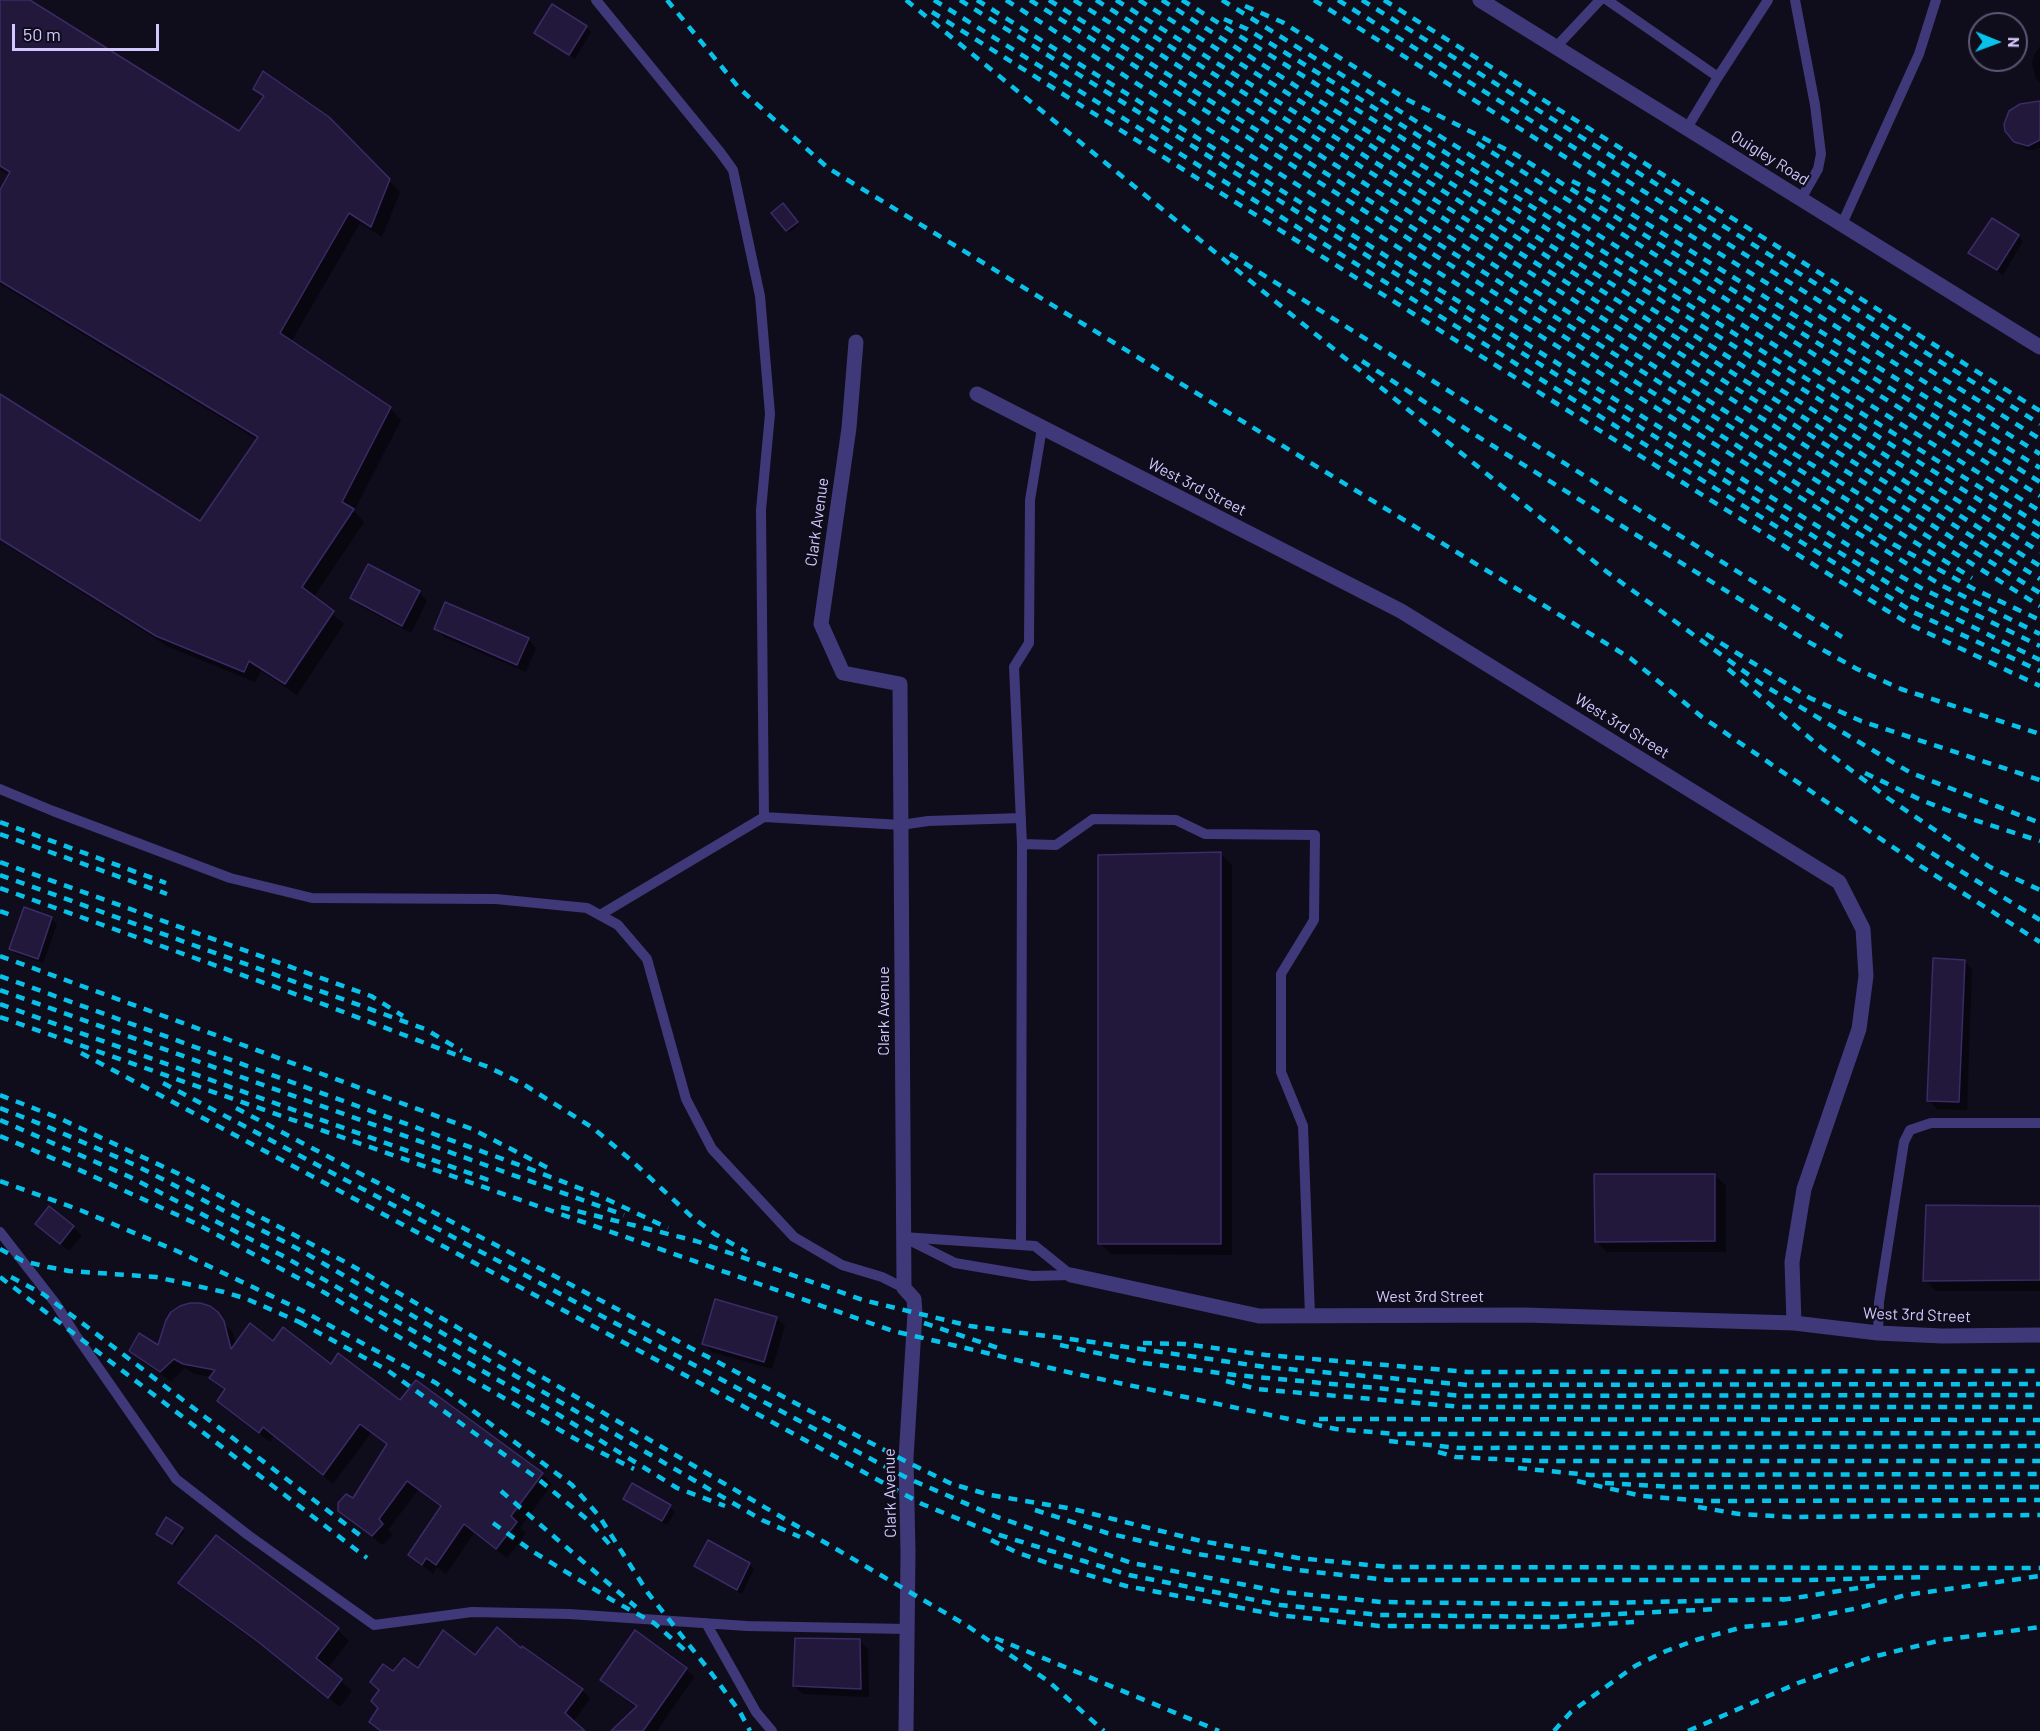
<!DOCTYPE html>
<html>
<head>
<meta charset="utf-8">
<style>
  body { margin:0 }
  #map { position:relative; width:2040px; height:1731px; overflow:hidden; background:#0f0c1b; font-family:Barlow,sans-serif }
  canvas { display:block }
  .north { position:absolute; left:1968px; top:12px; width:60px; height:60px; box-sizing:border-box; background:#0f0c1b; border:2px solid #5d5775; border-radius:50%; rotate:91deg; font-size:16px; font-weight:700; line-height:24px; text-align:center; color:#d2c8fd }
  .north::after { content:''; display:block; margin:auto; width:21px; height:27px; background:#08c2e9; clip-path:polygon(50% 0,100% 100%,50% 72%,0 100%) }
  .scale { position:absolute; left:12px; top:24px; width:147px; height:27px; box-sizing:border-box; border:3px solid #d2c8fd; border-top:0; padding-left:8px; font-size:18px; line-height:21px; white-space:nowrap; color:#d2c8fd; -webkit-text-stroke:4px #0f0c1b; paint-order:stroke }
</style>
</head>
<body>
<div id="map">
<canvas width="2040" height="1731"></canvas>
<div class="north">N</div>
<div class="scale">50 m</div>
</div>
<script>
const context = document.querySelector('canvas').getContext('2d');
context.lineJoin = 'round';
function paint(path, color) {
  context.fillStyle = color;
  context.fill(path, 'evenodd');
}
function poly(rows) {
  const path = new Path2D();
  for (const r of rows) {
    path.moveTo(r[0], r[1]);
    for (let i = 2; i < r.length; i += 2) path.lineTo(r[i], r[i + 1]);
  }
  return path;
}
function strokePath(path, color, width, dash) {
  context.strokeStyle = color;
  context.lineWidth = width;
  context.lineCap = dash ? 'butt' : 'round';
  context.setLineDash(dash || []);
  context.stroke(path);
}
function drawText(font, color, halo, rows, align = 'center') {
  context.font = font + ' Barlow,sans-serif';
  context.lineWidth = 4.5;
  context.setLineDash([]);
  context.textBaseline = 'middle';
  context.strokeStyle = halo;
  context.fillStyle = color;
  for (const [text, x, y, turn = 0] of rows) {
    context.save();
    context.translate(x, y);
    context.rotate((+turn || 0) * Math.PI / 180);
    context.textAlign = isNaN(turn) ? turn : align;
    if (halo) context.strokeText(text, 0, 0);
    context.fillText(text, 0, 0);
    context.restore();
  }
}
paint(poly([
  [0,0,27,0,239,133,264,98,254,89,328,118,400,192,382,237,360,223,291,342,390,408,401,420,354,511,364,522,313,598,344,624,297,695,261,671,255,682,169,647,0,541,0,395,201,523,258,440,0,284,0,193,10,175,0,170],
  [586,27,591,32,575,59,536,33],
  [2040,46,2040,83,2036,79,2032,63,2034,55],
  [2040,104,2040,147,2034,150,2027,150,2015,141],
  [783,205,799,224,789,233,773,213],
  [2018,236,2023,241,2003,275,1970,253],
  [419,592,427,601,411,633,360,606,351,598],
  [436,629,528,639,536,648,526,672,444,637],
  [1221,854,1232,865,1232,1255,1111,1254,1100,1243],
  [51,918,57,924,43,963,16,954,11,949],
  [1964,961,1972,969,1967,1110,1937,1109,1929,1100],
  [1715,1175,1726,1186,1726,1252,1607,1252,1596,1241],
  [2040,1207,2040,1291,1936,1291,1925,1280],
  [49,1208,82,1235,69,1251,37,1224],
  [209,1307,233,1333,236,1344,273,1344,331,1366,401,1402,416,1382,542,1474,552,1484,520,1528,526,1533,507,1558,474,1533,446,1574,437,1567,433,1574,410,1555,442,1508,418,1490,388,1530,392,1535,383,1545,350,1521,339,1511,354,1501,388,1445,371,1433,333,1484,274,1436,270,1442,229,1411,219,1400,226,1391,212,1377,195,1374,185,1368,171,1381,141,1361,131,1351,159,1347],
  [776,1318,785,1326,772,1369,712,1352,704,1343],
  [624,1498,670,1507,675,1512,667,1525,630,1504],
  [182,1529,184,1531,175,1545,160,1536],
  [216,1537,338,1630,349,1641,327,1669,352,1691,340,1707,270,1652,191,1594,180,1583],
  [749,1564,754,1569,742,1594,702,1571,696,1566],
  [859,1641,868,1649,869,1697,803,1694,794,1686],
  [521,1651,582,1690,590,1698,573,1722,583,1731,381,1731,380,1708,394,1673],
  [686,1669,694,1677,657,1731,614,1731,637,1708,601,1680]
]), '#0007');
const building = poly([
  [0,0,30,0,239,131,264,96,253,89,263,71,329,117,390,179,371,227,349,213,280,333,391,407,342,502,354,509,302,587,334,611,285,684,249,661,244,672,156,636,0,539,0,394,200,521,258,437,0,281,0,190,10,172,0,166,0,0],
  [552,4,587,26,569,55,534,33,552,4],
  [2040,101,2040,140,2028,146,2014,142,2005,131,2004,124,2009,111,2020,104,2040,101],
  [783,203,798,222,786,231,771,213,783,203],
  [1992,218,2019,235,1997,270,1968,253,1992,218],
  [368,564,420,591,402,626,350,598,368,564],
  [445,602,529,638,517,665,434,629,445,602],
  [1221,852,1221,1244,1098,1244,1098,855,1221,852],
  [24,907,52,917,38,959,9,949,24,907],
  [1933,958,1965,960,1959,1102,1927,1101,1933,958],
  [1594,1174,1715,1174,1715,1241,1595,1242,1594,1174],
  [1926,1205,2040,1206,2040,1280,1923,1281,1926,1205],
  [49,1206,74,1226,60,1244,35,1224,49,1206],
  [715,1299,777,1317,764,1362,702,1344,715,1299],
  [190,1303,200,1303,210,1306,218,1312,224,1321,231,1349,250,1323,273,1341,283,1327,331,1364,338,1353,400,1400,416,1380,543,1473,511,1516,517,1522,496,1549,464,1524,436,1565,426,1558,422,1565,408,1555,441,1506,407,1481,379,1519,383,1524,372,1536,338,1511,338,1503,346,1494,353,1498,387,1444,360,1424,323,1475,263,1427,259,1433,217,1401,225,1389,209,1378,215,1370,183,1364,174,1359,160,1372,129,1351,139,1333,158,1345,166,1320,171,1312,180,1306,190,1303],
  [632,1483,671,1505,662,1521,623,1499,632,1483],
  [166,1517,183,1528,172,1544,156,1534,166,1517],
  [216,1535,339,1628,316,1658,342,1679,328,1698,257,1641,178,1583,216,1535],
  [708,1540,750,1563,737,1590,694,1566,708,1540],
  [497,1627,521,1648,522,1646,583,1689,565,1713,585,1731,381,1731,369,1722,378,1708,371,1701,379,1690,370,1682,383,1664,393,1671,404,1658,418,1668,443,1630,475,1655,497,1627],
  [635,1630,687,1668,643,1731,611,1731,637,1706,600,1680,635,1630],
  [795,1638,860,1639,861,1689,793,1686,795,1638]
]);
paint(building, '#22183c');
strokePath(building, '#3b2b67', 1.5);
strokePath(poly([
  [596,0,720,152,733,170,760,296,770,414,761,510,764,817,600,915],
  [1607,0,1718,77,1687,128],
  [1795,0,1815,105,1821,154,1818,169,1801,199],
  [1556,47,1600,0],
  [1718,77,1768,0],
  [1842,224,1919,54,1936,0],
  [0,789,53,811,230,878,312,898,496,899,587,908,618,925,647,959,686,1099,712,1149,794,1237,842,1265,882,1277,904,1288],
  [764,817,901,825,928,821,1021,818],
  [1022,844,1056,845,1093,819,1176,820,1205,834,1315,835,1314,920,1281,974,1281,1072,1303,1126,1310,1316],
  [0,1232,56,1304,75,1334,176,1479,248,1535,374,1625,472,1612,569,1614,747,1626,907,1629],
  [903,1237,1035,1246,1071,1275,1032,1276,955,1263,903,1237],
  [1021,1245,1022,844,1014,667,1029,643,1030,500,1042,428],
  [1878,1333,1879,1302,1904,1142,1910,1130,1931,1123,2040,1123],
  [706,1623,756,1712,772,1731]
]), '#3f3879', 10);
strokePath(poly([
  [856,342,849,428,821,624,843,673,900,684,904,1288,914,1299,915,1313,906,1458,908,1552,906,1731],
  [977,394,1401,611,1839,882,1863,929,1866,976,1859,1029,1804,1189,1792,1262,1794,1323],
  [1071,1275,1259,1316,1524,1315,1794,1323,1878,1333,1942,1336,2040,1335]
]), '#3f3879', 15);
strokePath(poly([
  [1480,0,2040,347]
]), '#3f3879', 15);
strokePath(poly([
  [667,0,739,88,828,168,1630,658,1702,717,1922,867,2040,942],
  [906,0,1607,572,1760,683,1911,773,2040,823],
  [934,0,1913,612,2040,671],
  [960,0,1904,593,2040,660],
  [977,0,1859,552,1921,588,2040,646],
  [1006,0,1219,136,1941,585,2040,634],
  [1030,0,1893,544,1972,588,2040,620],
  [1049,0,1972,578],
  [1074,0,1722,409,2040,606],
  [1096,0,2040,593],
  [1116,0,2040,579],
  [1139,0,2040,566],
  [1162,0,1302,90,2040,552],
  [1182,0,2040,538],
  [1222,0,2040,511],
  [1314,0,2040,454],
  [1338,0,2040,439],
  [1362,0,2040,424],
  [1384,0,2040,411],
  [1245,6,1282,22,1408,100,1515,154,2040,482],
  [932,12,1886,610,1913,626,2040,686],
  [1224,19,1247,29,1344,89,2040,525],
  [1477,143,2040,496],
  [1572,181,1601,195,2040,468],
  [1230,254,1842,637],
  [1362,361,1469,431,1807,641,1857,669,1901,689,2040,734],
  [1706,634,1810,698,1861,721,2040,780],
  [1728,669,1818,745,1889,799,1990,867,2040,890],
  [1865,773,1921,800,1968,818,2040,841],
  [0,822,166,883],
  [0,834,167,894],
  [1917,844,2040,920],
  [0,862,371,996,403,1016],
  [0,875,425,1029,462,1051],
  [0,888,320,1003,488,1067,523,1084,593,1128,632,1161,692,1217,715,1234,747,1252],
  [0,911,11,915],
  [0,956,472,1129,550,1169],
  [0,976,522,1166,600,1196,668,1228],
  [0,990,624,1215],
  [0,1004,491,1181],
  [0,1017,893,1331,1072,1373,1336,1429,1396,1434,2040,1433],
  [81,1053,739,1404,922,1504,993,1533,1129,1575,1280,1605,1380,1615,1555,1617,1719,1609],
  [163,1083,907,1478,997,1517,1132,1563,1282,1592,1381,1602,1555,1604,1791,1599],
  [0,1095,61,1119,179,1174,349,1264,966,1625,1048,1681,1104,1731],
  [0,1108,48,1127,135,1165,302,1251,762,1520,800,1537],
  [236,1108,907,1462,952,1484,990,1495,1073,1509,1201,1541,1298,1558,1389,1567,2040,1568],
  [0,1120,130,1177,283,1256,559,1415,677,1488,725,1506],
  [0,1136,73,1167,199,1225,315,1287,441,1362,586,1445,634,1469],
  [0,1181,80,1210,177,1251,301,1310,436,1383,572,1485,599,1516,648,1593,712,1674,740,1712,750,1731],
  [561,1207,696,1241,863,1300,970,1326,1092,1342,1265,1367,1468,1385,2040,1384],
  [0,1249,23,1261,48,1267,69,1271,156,1277,224,1292,247,1299,306,1325],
  [0,1277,367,1558],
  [11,1277,43,1294,86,1326,361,1536],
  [299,1322,387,1370,538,1479,588,1520,611,1546],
  [924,1323,1004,1350],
  [1143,1343,1184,1344,1266,1355,1468,1372,2040,1371],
  [1060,1345,1144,1363,1235,1375,1463,1396,2040,1395],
  [1226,1381,1257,1389,1463,1407,2040,1407],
  [1319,1419,2040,1420],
  [1389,1441,1459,1448,2040,1446],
  [1438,1452,1456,1457,1535,1461,2040,1461],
  [1518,1468,1590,1475,2040,1474],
  [1577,1481,1642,1496,1704,1501,2040,1500],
  [1605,1483,1675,1487,2040,1487],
  [501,1491,636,1607],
  [1698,1507,1739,1514,1791,1517,2040,1515],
  [1035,1510,1107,1533,1198,1554,1297,1570,1388,1580,1807,1580,1927,1577],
  [493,1523,532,1551,612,1600,654,1623,687,1652],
  [991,1540,1016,1552,1050,1564,1126,1586,1278,1615,1379,1626,1555,1627,1634,1622],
  [1782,1600,1877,1585],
  [995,1638,1219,1731],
  [1554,1731,1571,1712,1635,1666,1666,1651,1696,1640,1743,1627,1785,1623,1858,1608,1906,1595,2040,1576],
  [1688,1731,1798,1683,1872,1657,1942,1640,2040,1627]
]), '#08c2e9', 4.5, [9, 8]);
drawText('16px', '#d2c8fd', '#0f0c1b', [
  ["Quigley Road",1770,158,32],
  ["West 3rd Street",1197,487,27],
  ["Clark Avenue",817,522,-82],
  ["West 3rd Street",1622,726,32],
  ["Clark Avenue",884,1011,-90],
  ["West 3rd Street",1430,1297],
  ["West 3rd Street",1917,1315,2],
  ["Clark Avenue",890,1493,-91]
]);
</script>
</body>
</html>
